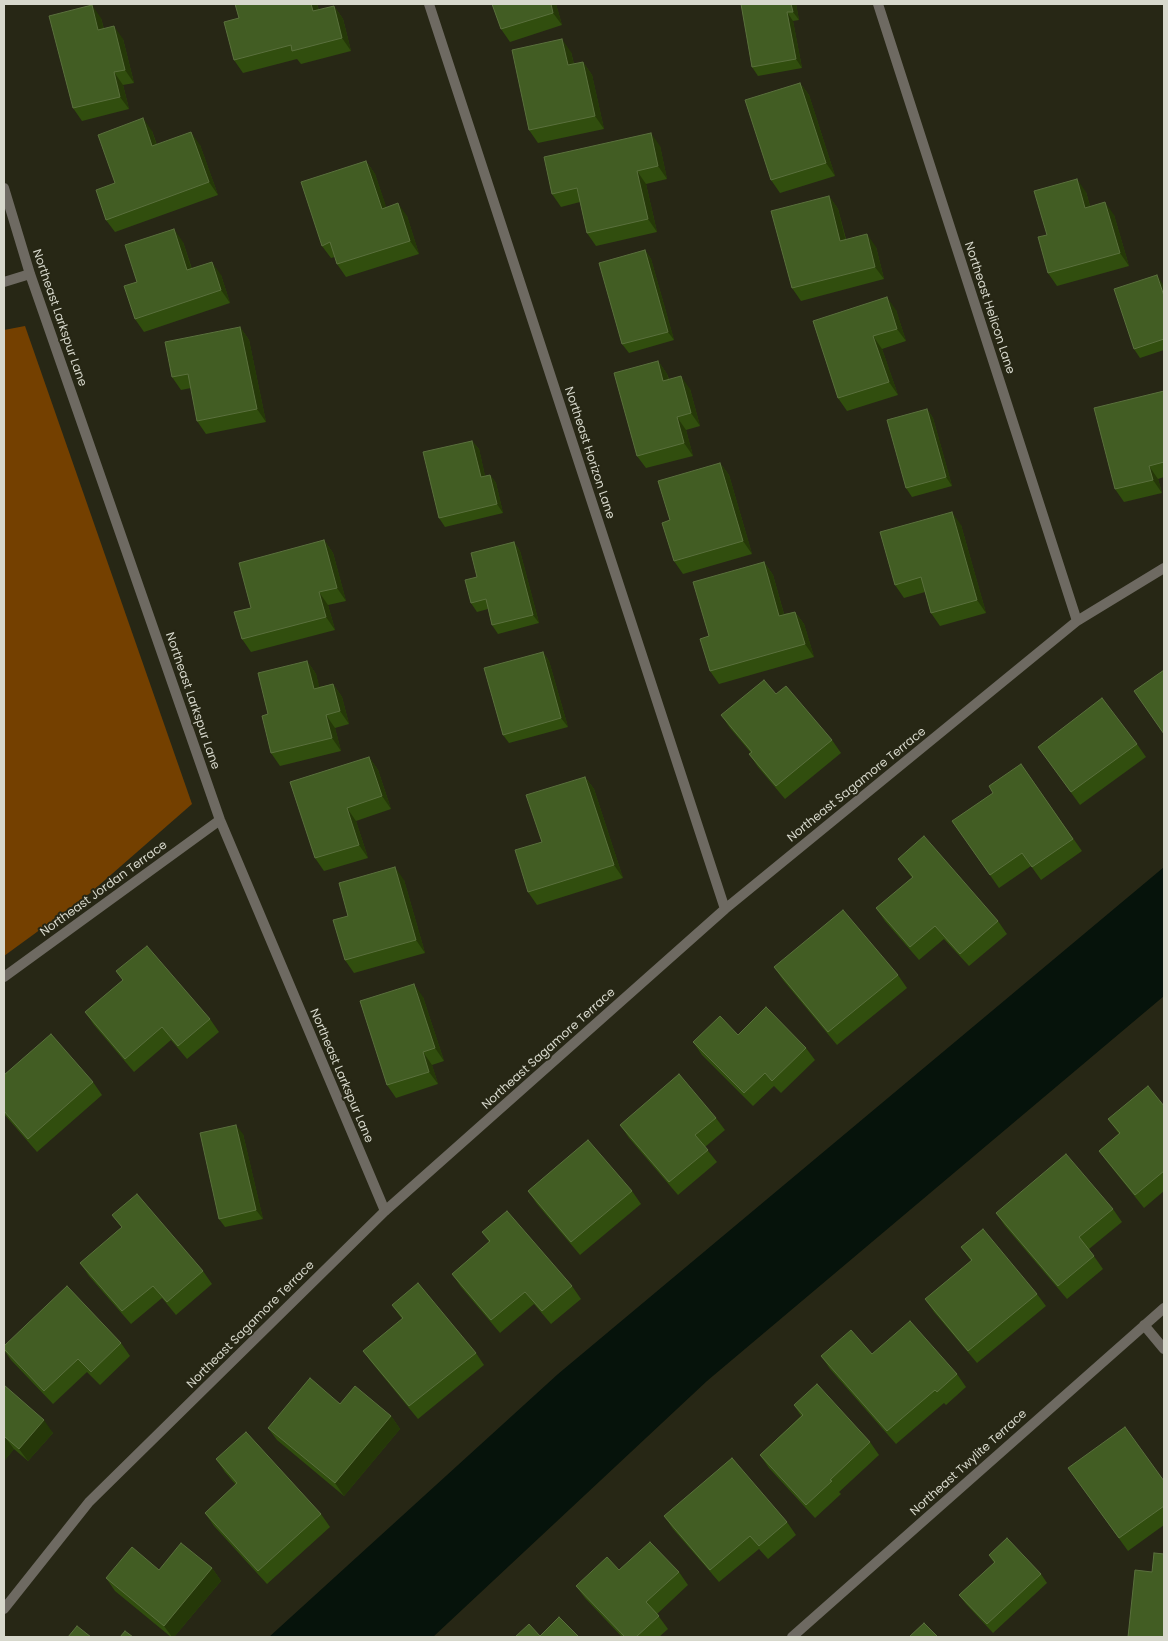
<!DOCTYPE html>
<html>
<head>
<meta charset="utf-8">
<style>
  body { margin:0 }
  #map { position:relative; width:1168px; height:1641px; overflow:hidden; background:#272715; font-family:Poppins,sans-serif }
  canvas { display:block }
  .frame { position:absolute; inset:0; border:5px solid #d7d8cc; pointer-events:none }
</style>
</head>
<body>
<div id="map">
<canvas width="1168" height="1641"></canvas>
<div class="frame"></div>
</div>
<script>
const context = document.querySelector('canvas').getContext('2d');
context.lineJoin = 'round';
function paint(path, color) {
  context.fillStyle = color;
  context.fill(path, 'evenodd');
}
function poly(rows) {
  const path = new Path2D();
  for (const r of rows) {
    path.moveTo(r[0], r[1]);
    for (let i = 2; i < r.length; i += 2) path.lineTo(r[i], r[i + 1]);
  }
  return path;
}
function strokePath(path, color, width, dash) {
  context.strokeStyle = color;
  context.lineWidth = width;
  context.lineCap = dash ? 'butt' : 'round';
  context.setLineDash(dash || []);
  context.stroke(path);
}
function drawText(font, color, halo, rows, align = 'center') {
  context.font = font + ' Poppins,sans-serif';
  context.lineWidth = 4;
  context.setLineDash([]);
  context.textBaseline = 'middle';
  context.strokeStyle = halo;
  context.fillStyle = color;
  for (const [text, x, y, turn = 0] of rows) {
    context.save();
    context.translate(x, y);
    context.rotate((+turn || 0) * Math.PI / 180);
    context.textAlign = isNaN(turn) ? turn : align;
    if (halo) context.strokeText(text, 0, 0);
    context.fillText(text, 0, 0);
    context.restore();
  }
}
paint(poly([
  [25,326,192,804,89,894,4,956,4,330]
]), '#744000');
paint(poly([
  [1164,867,1164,996,707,1381,433,1637,269,1637,558,1374]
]), '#06130b');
strokePath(poly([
  [429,4,725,909],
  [878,4,1077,621],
  [4,188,30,274,220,820,385,1211],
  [4,282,30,274],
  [4,977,220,820],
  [1144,1325,1164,1349],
  [4,1609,89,1502,385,1211,725,909,1077,621,1164,568],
  [792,1637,1164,1308]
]), '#6e6a62', 10);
paint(poly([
  [317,4,319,10,334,6,343,19,351,51,301,64,297,59,243,73,234,60],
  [492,4,556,4,562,25,510,42,501,29],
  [741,4,796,4,799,20,793,21,802,68,758,76,752,67],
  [101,18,104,29,123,39,134,83,123,85,129,109,82,121,73,108],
  [571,52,574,64,583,62,592,75,604,129,538,143,529,130],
  [800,83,809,95,835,176,780,193,771,180],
  [152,131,157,145,200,145,218,195,115,232,106,220,115,183],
  [660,146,667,179,646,184,657,232,596,246,587,233,580,202,561,207,552,194],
  [366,161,375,174,386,207,407,216,419,254,346,277,337,264,335,257,331,258,322,246],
  [1086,192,1090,206,1114,215,1129,266,1057,286,1048,273,1047,235],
  [829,196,838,209,846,239,876,247,884,279,801,301,792,288],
  [183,242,192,269,221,275,230,303,144,332,135,319,137,282],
  [645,250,651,259,674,340,629,353,622,344],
  [1164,284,1164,350,1140,358,1134,349],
  [896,310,906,341,882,349,898,395,847,411,838,398,813,321],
  [240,327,249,340,266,422,206,434,197,421,191,388,181,390,172,377],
  [658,361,667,374,669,379,690,389,700,426,686,430,693,456,646,468,637,456],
  [1164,392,1164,477,1158,479,1162,493,1124,502,1115,489],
  [927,409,933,418,952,486,912,497,906,488],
  [472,441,479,449,485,476,490,475,496,483,503,513,445,527,439,518],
  [720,463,729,475,752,554,683,574,674,561,670,520],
  [961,525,986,613,940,626,931,613,925,592,904,598,895,585],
  [324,540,333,553,346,601,328,605,335,630,251,652,242,639,251,608],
  [514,542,520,551,539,623,498,634,492,625,488,609,477,612,471,603,477,577],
  [764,562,773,575,784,614,795,612,804,624,814,657,719,684,710,671,709,636],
  [543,652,549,661,568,727,509,743,503,735],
  [307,661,316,674,319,687,333,684,342,697,349,724,335,728,341,751,280,766,271,753,268,714],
  [776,694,832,740,841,753,785,799,758,767,749,754,751,753,730,728,721,715],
  [1137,744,1146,757,1080,805,1038,747],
  [369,757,378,770,391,809,356,821,368,858,324,871,315,858],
  [1021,764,1082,851,1041,880,1031,866,999,888,952,821,993,793],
  [585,777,594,789,623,878,537,905,528,892,542,842],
  [898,859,998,921,1007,934,969,966,944,939,919,960,885,921,876,908,912,878],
  [404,880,425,953,354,973,345,960,348,916],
  [774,967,898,975,907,988,837,1045,783,980],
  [116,971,210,1019,219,1032,187,1059,171,1040,134,1072,94,1025,85,1012,123,980],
  [423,997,444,1061,432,1065,438,1084,396,1098,387,1085],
  [738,1035,806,1048,815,1060,781,1093,774,1086,753,1106,702,1055,693,1042],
  [4,1075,93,1082,102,1095,37,1152,4,1114],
  [1164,1106,1164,1191,1144,1208,1108,1163,1099,1151,1119,1134,1108,1119],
  [716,1118,725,1130,705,1147,717,1162,678,1195,629,1138,620,1125],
  [243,1134,263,1219,225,1227,219,1219],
  [528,1191,632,1191,641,1204,580,1255,537,1204],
  [1113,1209,1122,1222,1089,1249,1103,1269,1067,1299,1005,1226,996,1213],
  [112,1215,203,1271,212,1284,176,1315,162,1298,131,1324,89,1276,80,1263,122,1228],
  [482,1232,572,1286,581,1299,551,1324,534,1304,500,1333,461,1287,452,1274,489,1242],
  [961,1247,1037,1294,1046,1306,977,1363,934,1312,925,1299,971,1261],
  [392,1305,476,1353,484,1365,418,1419,372,1363,363,1351,402,1319],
  [121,1343,130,1356,100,1385,87,1372,53,1404,11,1360,4,1350,4,1346],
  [872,1354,957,1374,966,1387,946,1405,944,1403,896,1444,830,1369,821,1356],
  [4,1385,53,1433,28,1461,14,1449,4,1461],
  [340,1404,391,1416,400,1429,344,1496,277,1440,268,1428],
  [794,1405,870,1442,879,1455,839,1492,841,1494,815,1518,769,1468,760,1455,801,1416],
  [216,1459,321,1514,330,1527,267,1584,214,1526,205,1513,236,1485,225,1472],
  [1068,1468,1164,1481,1164,1525,1128,1551],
  [664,1516,787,1522,796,1535,768,1559,759,1549,719,1582,673,1529],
  [989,1555,1041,1574,1047,1583,993,1633,966,1604,959,1595,994,1563],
  [212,1568,221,1581,174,1637,171,1637,115,1591,106,1578,159,1570],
  [619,1570,679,1572,688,1585,657,1614,668,1629,659,1637,622,1637,585,1598,576,1586]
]), '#314e0e');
paint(poly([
  [311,4,317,4,322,24,313,11],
  [551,4,556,4,562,25,553,13],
  [791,4,796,4,799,20,793,12],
  [92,5,101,18,107,43,98,30],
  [334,6,343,19,351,51,342,38],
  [787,12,793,21,802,68,796,59],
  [114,26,123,39,134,83,125,70],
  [562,39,571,52,577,78,568,65],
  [583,62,592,75,604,129,595,116],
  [114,72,123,85,129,109,120,97],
  [800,83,809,95,835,176,826,163],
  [143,118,152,131,161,159,152,146],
  [191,132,200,145,218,195,209,182],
  [651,133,660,146,667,179,658,166],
  [366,161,375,174,391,221,382,209],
  [637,171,646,184,657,232,648,219],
  [1077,179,1086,192,1094,221,1085,208],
  [829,196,838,209,849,254,840,241],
  [1105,202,1114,215,1129,266,1120,253],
  [398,203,407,216,419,254,410,241],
  [174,229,183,242,196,283,187,270],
  [867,234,876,247,884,279,875,267],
  [645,250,651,259,674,340,668,332],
  [212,262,221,275,230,303,221,290],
  [1157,275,1164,286,1164,296],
  [887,297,896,310,906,341,897,329],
  [240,327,249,340,266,422,257,409],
  [873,336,882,349,898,395,889,382],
  [658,361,667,374,672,394,663,381],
  [681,376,690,389,700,426,691,413],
  [927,409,933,418,952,486,946,477],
  [677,417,686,430,693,456,684,443],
  [472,441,479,449,487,485,481,477],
  [720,463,729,475,752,554,743,541],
  [1149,466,1158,479,1162,493,1153,480],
  [490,475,496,483,503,513,497,504],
  [952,512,961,525,986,613,977,600],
  [324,540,333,553,346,601,337,588],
  [514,542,520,551,539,623,533,615],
  [764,562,773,575,788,629,779,616],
  [319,592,328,605,335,630,326,617],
  [795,612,804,624,814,657,805,644],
  [543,652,549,661,568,727,561,718],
  [307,661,316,674,323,701,314,689],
  [333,684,342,697,349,724,340,711],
  [326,715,335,728,341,751,332,738],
  [369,757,378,770,391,809,382,796],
  [585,777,594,789,623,878,614,865],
  [347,808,356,821,368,858,359,845],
  [395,867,404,880,425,953,416,940],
  [414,984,423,997,444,1061,435,1048],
  [423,1052,432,1065,438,1084,429,1072],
  [236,1125,243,1134,263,1219,256,1210],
  [391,1416,400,1429,344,1496,335,1483],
  [44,1420,53,1433,28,1461,19,1449],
  [5,1437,14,1449,4,1461,4,1438],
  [212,1568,221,1581,174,1637,172,1637,164,1626]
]), '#253808');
const building = poly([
  [235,4,311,4,313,11,334,6,342,38,292,51,291,45,234,60,224,22,239,18,235,4],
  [492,4,551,4,553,13,501,29,492,4],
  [741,4,791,4,793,12,787,12,796,59,752,67,741,4],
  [92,5,98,30,114,26,125,70,114,72,120,97,73,108,49,16,92,5],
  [562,39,568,65,583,62,595,116,529,130,512,50,562,39],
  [800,83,826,163,771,180,745,100,800,83],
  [143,118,152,146,191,132,209,182,106,220,96,190,115,183,98,135,143,118],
  [651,133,658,166,637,171,648,219,587,233,577,188,552,194,544,157,651,133],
  [366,161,382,209,398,203,410,241,337,264,330,242,322,246,301,182,366,161],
  [1077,179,1085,208,1105,202,1120,253,1048,273,1038,237,1047,235,1034,191,1077,179],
  [829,196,840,241,867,234,875,267,792,288,771,211,829,196],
  [174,229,187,270,212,262,221,290,135,319,124,286,137,282,125,245,174,229],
  [645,250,668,332,622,344,599,263,645,250],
  [1157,275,1164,296,1164,339,1134,349,1114,289,1157,275],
  [887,297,897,329,873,336,889,382,838,398,813,321,887,297],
  [240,327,257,409,197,421,188,374,172,377,165,342,240,327],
  [658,361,663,381,681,376,691,413,677,417,684,443,637,456,614,373,658,361],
  [1164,391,1164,462,1149,466,1153,480,1115,489,1094,408,1164,391],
  [927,409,946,477,906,488,887,420,927,409],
  [472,441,481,477,490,475,497,504,439,518,423,452,472,441],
  [720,463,743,541,674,561,662,523,670,520,658,481,720,463],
  [952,512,977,600,931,613,921,577,895,585,880,532,952,512],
  [324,540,337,588,319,592,326,617,242,639,234,612,251,608,239,563,324,540],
  [514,542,533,615,492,625,486,599,471,603,465,580,477,577,471,553,514,542],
  [764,562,779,616,795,612,805,644,710,671,700,639,709,636,693,582,764,562],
  [543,652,561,718,503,735,484,668,543,652],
  [307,661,314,689,333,684,340,711,326,715,332,738,271,753,262,716,268,714,258,673,307,661],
  [1164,670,1164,734,1134,691,1164,670],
  [764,680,776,694,786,686,832,740,776,786,749,754,752,752,721,715,764,680],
  [1102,698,1137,744,1071,792,1038,747,1102,698],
  [369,757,382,796,347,808,359,845,315,858,290,782,369,757],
  [1021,764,1073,839,1032,867,1022,853,990,875,952,821,993,793,989,786,1021,764],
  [585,777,614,865,528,892,515,850,542,842,526,795,585,777],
  [924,836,998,921,960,954,935,926,910,947,876,908,913,877,898,859,924,836],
  [395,867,416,940,345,960,333,920,348,916,339,883,395,867],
  [843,910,898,975,828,1032,774,967,843,910],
  [147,946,210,1019,178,1046,162,1027,125,1059,85,1012,123,980,116,971,147,946],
  [414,984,435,1048,423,1052,429,1072,387,1085,360,1001,414,984],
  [766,1007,806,1048,772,1081,765,1073,744,1093,693,1042,720,1016,738,1035,766,1007],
  [51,1034,93,1082,28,1139,4,1111,4,1075,51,1034],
  [679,1074,716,1118,695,1135,708,1150,669,1182,620,1125,679,1074],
  [1148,1086,1164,1106,1164,1171,1135,1195,1099,1151,1120,1133,1108,1119,1148,1086],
  [236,1125,256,1210,219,1219,200,1133,236,1125],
  [588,1140,632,1191,571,1242,528,1191,588,1140],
  [1066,1154,1113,1209,1079,1237,1094,1256,1058,1286,996,1213,1066,1154],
  [137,1194,203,1271,167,1302,153,1286,122,1311,80,1263,122,1227,112,1215,137,1194],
  [507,1211,572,1286,542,1311,525,1292,491,1320,452,1274,490,1241,482,1232,507,1211],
  [983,1229,1037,1294,968,1351,925,1299,972,1260,961,1247,983,1229],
  [418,1283,476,1353,409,1406,363,1351,403,1318,392,1305,418,1283],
  [67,1286,121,1343,91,1372,78,1359,44,1391,4,1349,4,1346,67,1286],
  [910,1321,957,1374,937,1392,935,1390,887,1431,821,1356,851,1330,872,1354,910,1321],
  [310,1378,340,1404,355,1386,391,1416,335,1483,268,1428,310,1378],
  [817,1384,870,1442,830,1480,832,1481,806,1505,760,1455,803,1415,794,1405,817,1384],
  [4,1385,44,1420,19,1449,5,1437,4,1438,4,1385],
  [1125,1427,1164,1481,1164,1506,1119,1538,1068,1468,1125,1427],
  [246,1432,321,1514,258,1571,205,1513,237,1483,216,1459,246,1432],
  [732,1458,787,1522,759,1546,750,1536,710,1570,664,1516,732,1458],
  [1007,1538,1041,1574,987,1624,959,1595,995,1562,989,1555,1007,1538],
  [650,1542,679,1572,646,1602,659,1616,636,1637,625,1637,576,1586,607,1557,619,1570,650,1542],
  [181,1543,212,1568,164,1626,106,1578,132,1547,159,1570,181,1543],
  [1154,1553,1164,1554,1164,1637,1128,1637,1135,1570,1152,1572,1154,1553],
  [559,1617,579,1637,515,1637,529,1624,540,1636,559,1617],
  [924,1623,938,1637,909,1637,924,1623],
  [77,1626,91,1637,68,1637,77,1626],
  [125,1631,133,1637,120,1637,125,1631]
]);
paint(building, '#425d23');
strokePath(building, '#5a703d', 1);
drawText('12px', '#d7d8cc', '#272715', [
  ["Northeast Helicon Lane",989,308,72],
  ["Northeast Larkspur Lane",59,318,71],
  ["Northeast Horizon Lane",589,453,72],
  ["Northeast Larkspur Lane",192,701,71],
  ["Northeast Sagamore Terrace",857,785,-39],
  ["Northeast Jordan Terrace",104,889,-36],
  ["Northeast Sagamore Terrace",549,1049,-42],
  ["Northeast Larkspur Lane",341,1076,67],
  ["Northeast Sagamore Terrace",251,1325,-45],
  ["Northeast Twylite Terrace",969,1463,-42]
]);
</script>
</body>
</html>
